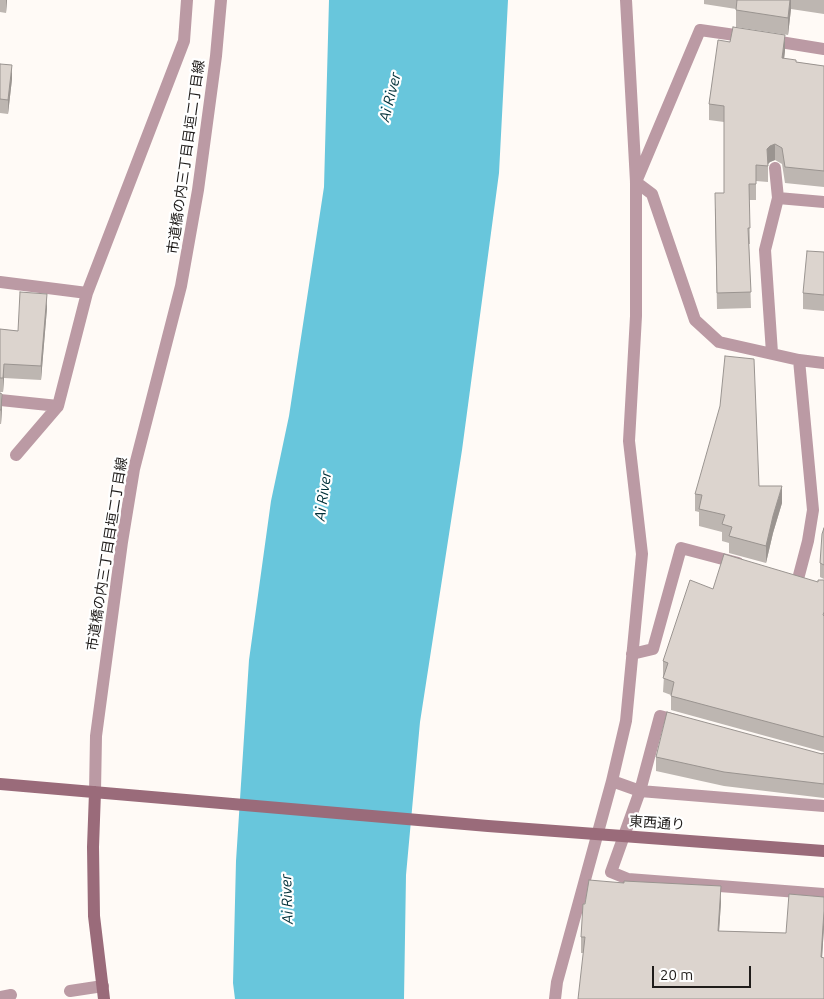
<!DOCTYPE html>
<html>
<head>
<meta charset="utf-8">
<style>
  body { margin:0 }
  #map { position:relative; width:824px; height:999px; overflow:hidden; background:#fffaf6; font-family:Ubuntu,sans-serif }
  canvas { display:block }
  .scale { position:absolute; left:652px; top:966px; width:99px; height:22px; box-sizing:border-box; border:2px solid #1f1c1a; border-top:0; padding-left:6px; font-size:15px; line-height:18px; white-space:nowrap; color:#1f1c1a; -webkit-text-stroke:4px #fff; paint-order:stroke }
</style>
</head>
<body>
<div id="map">
<canvas width="824" height="999"></canvas>
<div class="scale">20 m</div>
</div>
<script>
const context = document.querySelector('canvas').getContext('2d');
context.lineJoin = 'round';
function paint(path, color) {
  context.fillStyle = color;
  context.fill(path, 'evenodd');
}
function poly(rows) {
  const path = new Path2D();
  for (const r of rows) {
    path.moveTo(r[0], r[1]);
    for (let i = 2; i < r.length; i += 2) path.lineTo(r[i], r[i + 1]);
  }
  return path;
}
function strokePath(path, color, width, dash) {
  context.strokeStyle = color;
  context.lineWidth = width;
  context.lineCap = dash ? 'butt' : 'round';
  context.setLineDash(dash || []);
  context.stroke(path);
}
function drawText(font, color, halo, rows, align = 'center') {
  context.font = font + ' Ubuntu,"Noto Sans JP",sans-serif';
  context.lineWidth = 4.5;
  context.setLineDash([]);
  context.textBaseline = 'middle';
  context.strokeStyle = halo;
  context.fillStyle = color;
  for (const [text, x, y, turn = 0] of rows) {
    context.save();
    context.translate(x, y);
    context.rotate((+turn || 0) * Math.PI / 180);
    context.textAlign = isNaN(turn) ? turn : align;
    if (halo) context.strokeText(text, 0, 0);
    context.fillText(text, 0, 0);
    context.restore();
  }
}
paint(poly([
  [329,0,508,0,499,173,462,450,420,722,406,875,404,999,235,999,233,983,236,861,249,660,271,501,289,416,324,187]
]), '#68c6dc');
strokePath(poly([
  [749,37,700,30,636,182,652,194,695,320,719,342,799,360,824,363],
  [768,40,824,49],
  [778,198,824,202],
  [0,282,87,293],
  [772,353,765,250,778,198,775,168],
  [0,400,58,406,87,293,184,41,187,0],
  [16,455,58,406],
  [798,579,808,541,813,510,799,360],
  [632,654,653,649,681,548,738,563],
  [682,722,660,716,640,791,611,872,628,879,824,894],
  [612,781,640,791,824,806],
  [95,792,96,736,122,542,134,469,181,286,198,190,216,56,221,0],
  [70,991,103,986],
  [0,997,11,995],
  [555,999,557,982,612,781,626,721,642,554,629,441,636,316,636,182,626,0]
]), '#bb9aa4', 12);
strokePath(poly([
  [0,784,488,826,824,851],
  [95,792,93,847,94,916,104,999]
]), '#9a6b7a', 12);
paint(poly([
  [0,0,7,0,6,13,0,12],
  [704,0,824,0,824,14,791,9,788,35,736,27,736,9,704,4],
  [785,51,784,59,796,62,824,66,824,187,785,183,782,164,775,160,770,162,768,164,768,182,756,181,756,200,749,200,750,244,749,244,751,308,717,309,715,209,724,193,724,122,709,120,709,104],
  [0,64,12,79,8,114,0,113],
  [824,252,824,311,803,309,803,293],
  [47,308,41,380,4,378,3,392,0,392,0,329,18,331],
  [0,393,2,408,1,424,0,424],
  [759,486,782,503,773,533,766,563,729,553,729,543,722,541,722,532,699,526,699,512,695,511,695,494],
  [824,528,824,579,820,577,820,563],
  [824,580,824,752,671,710,671,695,663,692,664,676,663,676,663,661,713,589,818,582],
  [824,753,824,798,724,786,656,771,656,757],
  [824,897,824,927,822,958,581,953,581,937,721,902,719,931,786,933]
]), '#bdb6b1');
paint(poly([
  [6,0,7,0,6,13],
  [790,0,791,0,791,9,788,35,788,18],
  [785,35,785,51,782,74,782,58],
  [12,65,12,79,8,114,8,100],
  [775,144,775,160,770,162,767,165,767,149,770,146],
  [47,294,47,308,41,380,41,366],
  [4,364,4,378,3,392,3,378],
  [2,394,2,408,1,424,1,410],
  [782,486,782,503,773,533,766,563,766,546,773,516],
  [721,886,721,902,718,947,718,931],
  [824,911,824,927,821,973,821,957]
]), '#9a9490');
const building = poly([
  [737,0,790,0,788,18,736,10,737,0],
  [733,27,785,35,782,58,796,60,796,62,824,66,824,171,785,167,782,148,775,144,770,146,767,149,768,166,756,165,756,184,749,184,750,228,748,228,751,292,717,293,715,193,724,193,724,106,709,104,718,40,730,42,733,27],
  [0,64,12,65,8,100,0,99,0,64],
  [807,251,824,252,824,295,803,293,807,251],
  [20,292,47,294,41,366,4,364,3,378,0,378,0,329,18,331,20,292],
  [725,356,754,359,759,486,782,486,773,516,766,546,729,536,732,527,722,524,725,515,699,509,702,495,695,494,720,406,725,356],
  [0,393,2,394,1,410,0,410,0,393],
  [824,528,824,565,820,563,822,534,824,528],
  [724,554,818,582,818,580,824,580,824,612,823,615,824,616,824,737,671,696,674,682,663,678,668,663,663,661,690,580,713,589,724,554],
  [667,712,822,754,824,753,824,784,724,772,656,757,667,712],
  [589,880,624,883,624,881,721,886,718,931,786,933,789,894,824,897,824,911,821,957,824,958,824,999,578,999,585,937,581,937,583,904,585,904,589,880]
]);
paint(building, '#dcd4ce');
strokePath(building, '#9a9490', 1);
drawText('14px', '#1f1c1a', '#fff', [
  ["市道橋の内三丁目目垣二丁目線",186,157,-82],
  ["市道橋の内三丁目目垣二丁目線",107,554,-81],
  ["東西通り",657,823,4]
]);
drawText('italic 15px', '#013039', '#fff', [
  ["Ai River",390,97,-76],
  ["Ai River",323,496,-82],
  ["Ai River",287,899,-92]
]);
</script>
</body>
</html>
